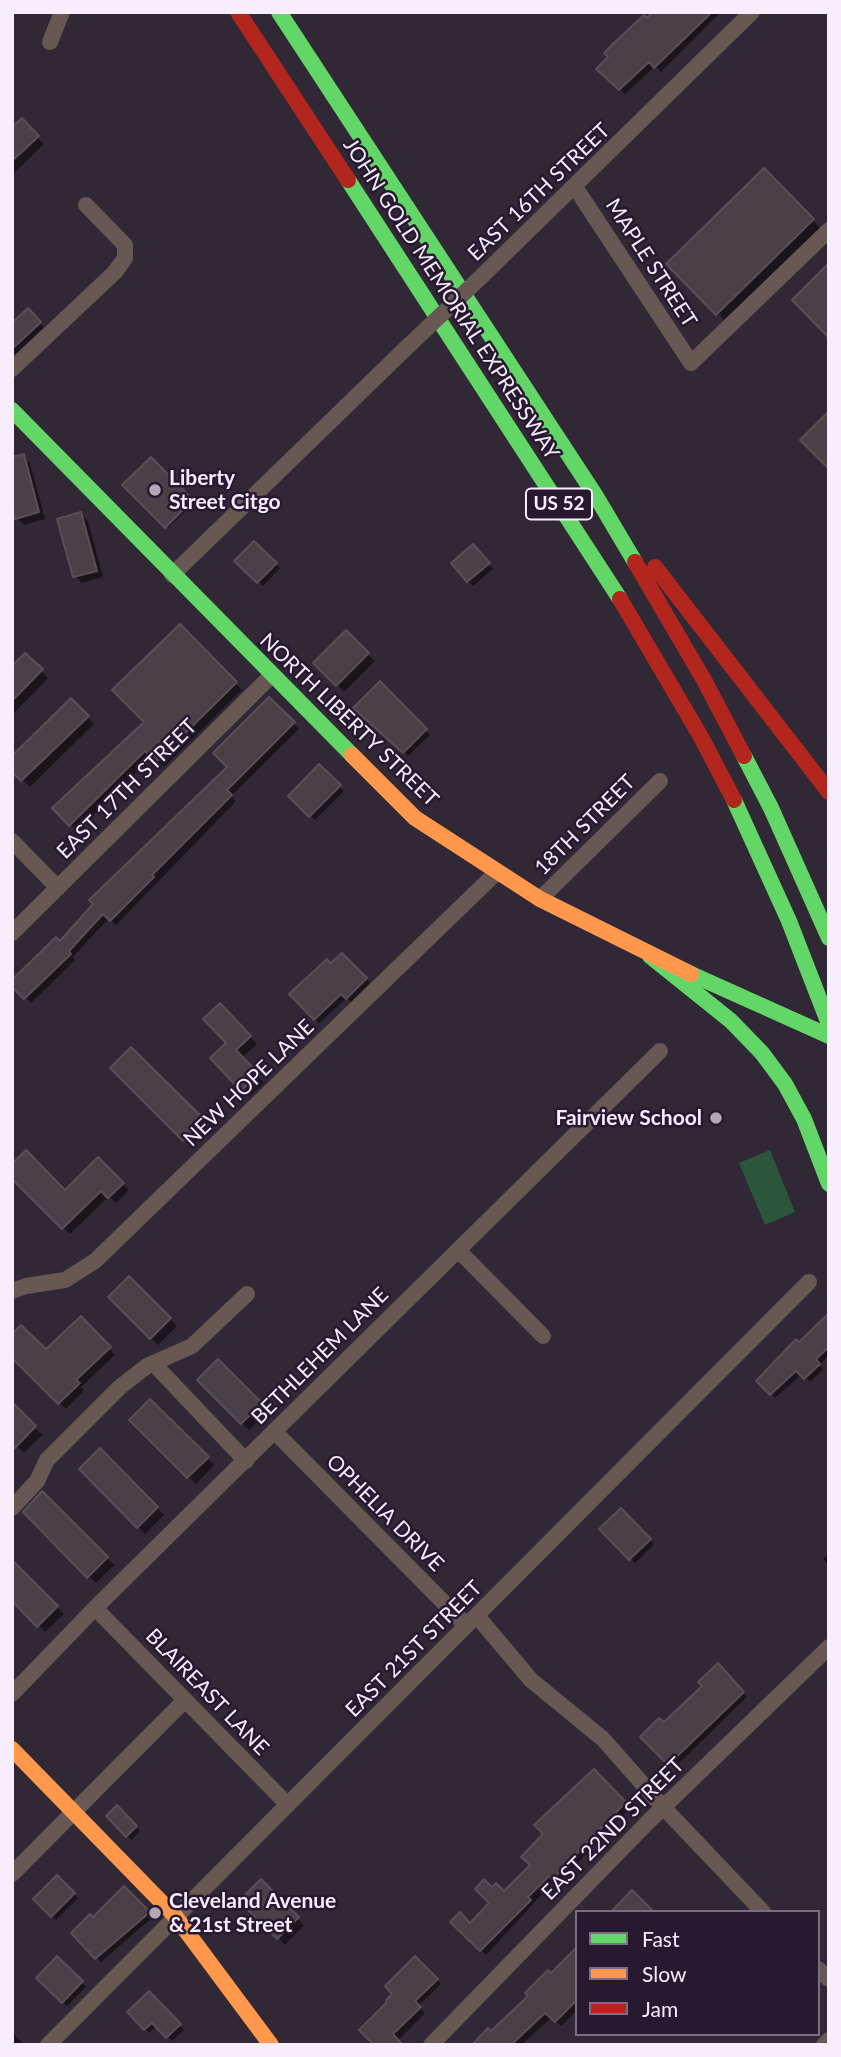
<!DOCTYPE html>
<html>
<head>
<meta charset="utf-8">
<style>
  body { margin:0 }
  #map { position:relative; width:841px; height:2057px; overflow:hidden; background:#302834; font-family:Lato,sans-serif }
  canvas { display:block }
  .frame { position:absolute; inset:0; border:14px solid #f7edfd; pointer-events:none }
  .legend { position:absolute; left:575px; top:1910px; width:245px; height:126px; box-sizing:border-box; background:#271930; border:2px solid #7a6e82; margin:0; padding:9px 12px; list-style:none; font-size:21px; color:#f7edfd }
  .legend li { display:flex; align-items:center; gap:14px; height:35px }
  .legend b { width:35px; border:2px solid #7a6e82 }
</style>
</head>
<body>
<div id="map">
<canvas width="841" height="2057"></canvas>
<div class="frame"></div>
<ul class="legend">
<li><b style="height:9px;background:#63d668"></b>Fast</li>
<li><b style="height:9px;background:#ff974d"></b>Slow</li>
<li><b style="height:9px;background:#b3261e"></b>Jam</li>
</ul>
</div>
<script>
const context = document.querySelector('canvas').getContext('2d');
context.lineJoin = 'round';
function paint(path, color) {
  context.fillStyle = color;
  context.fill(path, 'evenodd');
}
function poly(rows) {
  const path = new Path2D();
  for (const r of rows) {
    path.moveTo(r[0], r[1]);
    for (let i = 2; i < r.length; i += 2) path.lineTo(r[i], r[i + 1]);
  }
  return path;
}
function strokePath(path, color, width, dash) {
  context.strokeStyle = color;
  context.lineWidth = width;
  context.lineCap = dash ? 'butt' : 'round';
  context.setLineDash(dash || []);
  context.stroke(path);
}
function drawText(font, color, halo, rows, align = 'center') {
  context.font = font + ' Lato,sans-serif';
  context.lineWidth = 5;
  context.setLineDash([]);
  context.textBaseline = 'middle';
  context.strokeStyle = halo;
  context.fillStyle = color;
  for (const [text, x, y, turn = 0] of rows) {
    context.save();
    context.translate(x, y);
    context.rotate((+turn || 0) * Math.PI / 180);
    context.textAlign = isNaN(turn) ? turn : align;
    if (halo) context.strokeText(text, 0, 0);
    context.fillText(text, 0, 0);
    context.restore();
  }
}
paint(poly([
  [770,1150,795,1212,765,1225,739,1163]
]), '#2c553c');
paint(poly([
  [655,12,721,12,661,72,655,66,625,94,599,69],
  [22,121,44,144,12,175,12,131],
  [764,171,822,230,727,323,669,264],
  [28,311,44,327,12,357,12,326],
  [23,456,30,463,45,519,24,525,17,518],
  [151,459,194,503,168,528,125,485],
  [80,514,88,521,103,577,82,583,75,576],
  [254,543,280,568,263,586,237,561],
  [477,551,493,569,473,586,453,563],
  [180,627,242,690,164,767,153,756,77,831,54,808,147,722],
  [346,633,375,661,344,692,316,663],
  [25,655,48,678,12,715,12,669],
  [380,684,430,735,408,756,379,727],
  [269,699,299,729,231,796,236,801,116,925,109,918,73,957,75,960,31,1003,12,985,60,943,230,767],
  [71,701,94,724,30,787,12,769],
  [319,767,344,791,315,820,290,796],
  [342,955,370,983,351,1002,347,998,319,1023,292,994],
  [220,1005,257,1044,242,1058,264,1083,249,1097,212,1058,228,1043],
  [131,1049,210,1128,191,1146,113,1068],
  [98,1159,129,1190,116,1203,103,1191,101,1193,106,1199,70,1234,12,1176,65,1192],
  [129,1278,177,1326,158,1345,110,1297],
  [81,1318,115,1355,81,1387,84,1390,66,1409,12,1355,46,1352],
  [829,1322,829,1355,819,1365,823,1369,810,1382,802,1374,775,1398,759,1381],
  [218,1361,268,1411,249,1430,199,1380],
  [150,1401,214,1465,196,1484,131,1420],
  [12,1405,42,1435,24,1453,12,1441],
  [100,1451,164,1515,145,1534,82,1469],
  [43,1493,114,1565,96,1583,25,1512],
  [621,1511,654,1544,635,1563,601,1529],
  [829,1553,829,1565,823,1559],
  [14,1564,64,1614,45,1632,12,1599],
  [718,1666,747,1697,674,1768,643,1737,664,1725,705,1686],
  [594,1772,630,1808,558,1883,555,1880,486,1955,453,1922,470,1925,492,1903,492,1889,504,1894,532,1865,546,1834],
  [117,1807,140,1831,131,1840,108,1816],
  [57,1878,78,1898,56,1920,35,1899],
  [261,1882,304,1925,285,1945,242,1901],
  [124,1889,153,1917,101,1962,73,1933,93,1920],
  [577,1949,577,2010,561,2026,552,2017,521,2045,474,2045,491,2033],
  [57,1958,86,1987,67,2006,38,1978],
  [415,1958,441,1984,418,2006,425,2013,393,2045,390,2002],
  [149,1993,184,2030,172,2041,157,2026,149,2033,129,2012],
  [12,2032,24,2045,12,2045]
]), '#0007');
const building = poly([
  [653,12,712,12,654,68,649,62,619,90,596,69,608,57,604,53,615,42,644,15,647,18,653,12],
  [22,118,39,136,12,161,12,127,22,118],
  [764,168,814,219,716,315,666,264,764,168],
  [829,263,829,338,792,300,829,263],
  [28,308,41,322,12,349,12,323,28,308],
  [829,411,829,469,800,440,829,411],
  [24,454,39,512,15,519,12,506,12,457,24,454],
  [151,457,193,500,165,528,122,485,151,457],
  [81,512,97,571,73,577,57,519,81,512],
  [254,541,277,563,257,583,234,561,254,541],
  [473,544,490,563,467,582,451,563,473,544],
  [180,624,237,682,156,762,145,751,69,826,52,808,144,722,112,690,180,624],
  [346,630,369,653,336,686,313,663,346,630],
  [25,653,43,669,12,701,12,666,25,653],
  [380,681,427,729,403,753,353,708,380,681],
  [269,697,295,722,227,790,232,795,152,875,154,877,110,921,103,914,69,951,71,954,24,999,12,987,12,980,56,937,60,941,93,904,89,900,227,767,213,753,269,697],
  [71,698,89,716,21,781,12,772,12,756,71,698],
  [319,764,341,785,309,817,288,796,319,764],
  [342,953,367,978,346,999,341,994,314,1020,289,994,327,959,331,963,342,953],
  [220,1003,251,1036,236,1050,259,1074,241,1091,210,1058,226,1043,203,1019,220,1003],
  [131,1047,204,1119,183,1141,110,1068,131,1047],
  [26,1150,65,1190,98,1157,124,1183,108,1198,101,1191,62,1229,12,1179,12,1164,26,1150],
  [129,1276,171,1318,150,1339,108,1297,129,1276],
  [829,1313,829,1347,816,1359,820,1364,804,1379,796,1371,770,1395,756,1381,796,1339,799,1342,829,1313],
  [81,1316,111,1347,76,1380,80,1383,58,1404,12,1358,12,1334,21,1325,46,1349,81,1316],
  [218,1359,262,1403,241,1424,197,1380,218,1359],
  [150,1399,209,1457,187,1478,129,1420,150,1399],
  [12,1402,36,1426,12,1451,12,1402],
  [100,1448,158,1507,137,1528,79,1469,100,1448],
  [42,1491,108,1557,87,1578,23,1512,42,1491],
  [621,1508,651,1539,629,1560,599,1529,621,1508],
  [12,1560,58,1606,37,1627,12,1601,12,1560],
  [718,1663,744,1692,668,1765,640,1737,659,1718,664,1722,702,1686,698,1682,718,1663],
  [594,1769,626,1802,552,1880,549,1876,528,1897,531,1900,480,1951,450,1922,460,1912,470,1923,489,1903,475,1889,484,1879,492,1887,496,1883,504,1891,530,1865,521,1857,543,1834,534,1825,594,1769],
  [117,1805,137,1826,126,1837,106,1816,117,1805],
  [57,1875,75,1893,51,1917,33,1899,57,1875],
  [261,1879,299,1917,277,1939,239,1901,261,1879],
  [124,1886,150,1912,95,1959,71,1933,90,1914,93,1917,124,1886],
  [632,1890,654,1912,611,1912,632,1890],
  [577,1947,577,2000,555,2022,545,2013,511,2045,472,2045,488,2028,491,2031,528,1996,525,1993,548,1970,551,1973,577,1947],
  [57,1956,83,1981,62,2003,36,1978,57,1956],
  [415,1956,438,1979,415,2001,421,2007,393,2034,403,2045,374,2045,359,2030,387,2002,386,2000,392,1994,385,1986,415,1956],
  [149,1991,181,2024,166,2038,152,2023,144,2030,127,2012,149,1991]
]);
paint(building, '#4a4048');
strokePath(building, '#584f57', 2);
strokePath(poly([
  [50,42,62,12],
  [575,187,691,363,829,230],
  [482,276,752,12],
  [12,369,115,272,125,258,125,245,86,205],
  [172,575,404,350],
  [12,841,58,888],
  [540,899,660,781],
  [12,933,272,675],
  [458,1250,543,1336],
  [12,1291,26,1286,65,1280,95,1261,497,872],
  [153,1363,246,1461],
  [274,1431,466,1625],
  [12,1508,37,1481,47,1460,120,1387,147,1366,192,1346,247,1294],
  [95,1608,288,1805],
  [477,1616,531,1680,603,1739,663,1807,763,1912],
  [12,1694,95,1608,660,1051],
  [12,1874,185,1700],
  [818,1969,829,1979],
  [48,2045,809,1282],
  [431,2045,649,1821,829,1647],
  [824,2045,829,2040]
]), '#675853', 16);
strokePath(poly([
  [279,12,597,498,635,562],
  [348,180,620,599],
  [12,410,352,755],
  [744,756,771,808,829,938],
  [734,800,789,921,829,1024],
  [650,956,731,1021,762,1053,785,1084,804,1119,829,1184],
  [691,974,829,1036]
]), '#63d668', 16);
strokePath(poly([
  [352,755,415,818,540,899,691,974],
  [12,1749,175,1916,271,2045]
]), '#ff974d', 16);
strokePath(poly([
  [238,12,348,180],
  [635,562,704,680,744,756],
  [655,567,829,792],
  [620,599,701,737,734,800]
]), '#b3261e', 16);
strokePath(poly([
  [404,350,482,276]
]), '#675853', 16);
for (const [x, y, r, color] of [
  [155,490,7,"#b1a8b7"],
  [716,1118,7,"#b1a8b7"],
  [155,1913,7,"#b1a8b7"]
]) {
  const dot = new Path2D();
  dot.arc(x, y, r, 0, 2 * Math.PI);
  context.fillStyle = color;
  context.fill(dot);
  strokePath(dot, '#271930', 2.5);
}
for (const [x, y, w] of [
  [559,504,66]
]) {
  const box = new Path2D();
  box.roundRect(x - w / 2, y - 15.5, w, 31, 5);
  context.fillStyle = '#271930';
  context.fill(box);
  strokePath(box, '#f7edfd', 2);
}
drawText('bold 19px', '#f7edfd', null, [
  ["US 52",559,504]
]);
drawText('21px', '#f7edfd', '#271930', [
  ["EAST 16TH STREET",539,192,-44],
  ["MAPLE STREET",651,263,57],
  ["JOHN GOLD MEMORIAL EXPRESSWAY",451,299,57],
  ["NORTH LIBERTY STREET",349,720,44],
  ["EAST 17TH STREET",127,789,-45],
  ["18TH STREET",585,825,-45],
  ["NEW HOPE LANE",249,1083,-44],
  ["BETHLEHEM LANE",320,1356,-45],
  ["OPHELIA DRIVE",385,1513,45],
  ["EAST 21ST STREET",414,1649,-45],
  ["BLAIREAST LANE",207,1692,46],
  ["EAST 22ND STREET",613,1829,-45]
]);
drawText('bold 21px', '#f7edfd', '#271930', [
  ["Liberty",169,478],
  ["Street Citgo",169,502],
  ["Fairview School",702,1118,"right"],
  ["Cleveland Avenue",169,1901],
  ["& 21st Street",169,1925]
], 'left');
</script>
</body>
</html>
